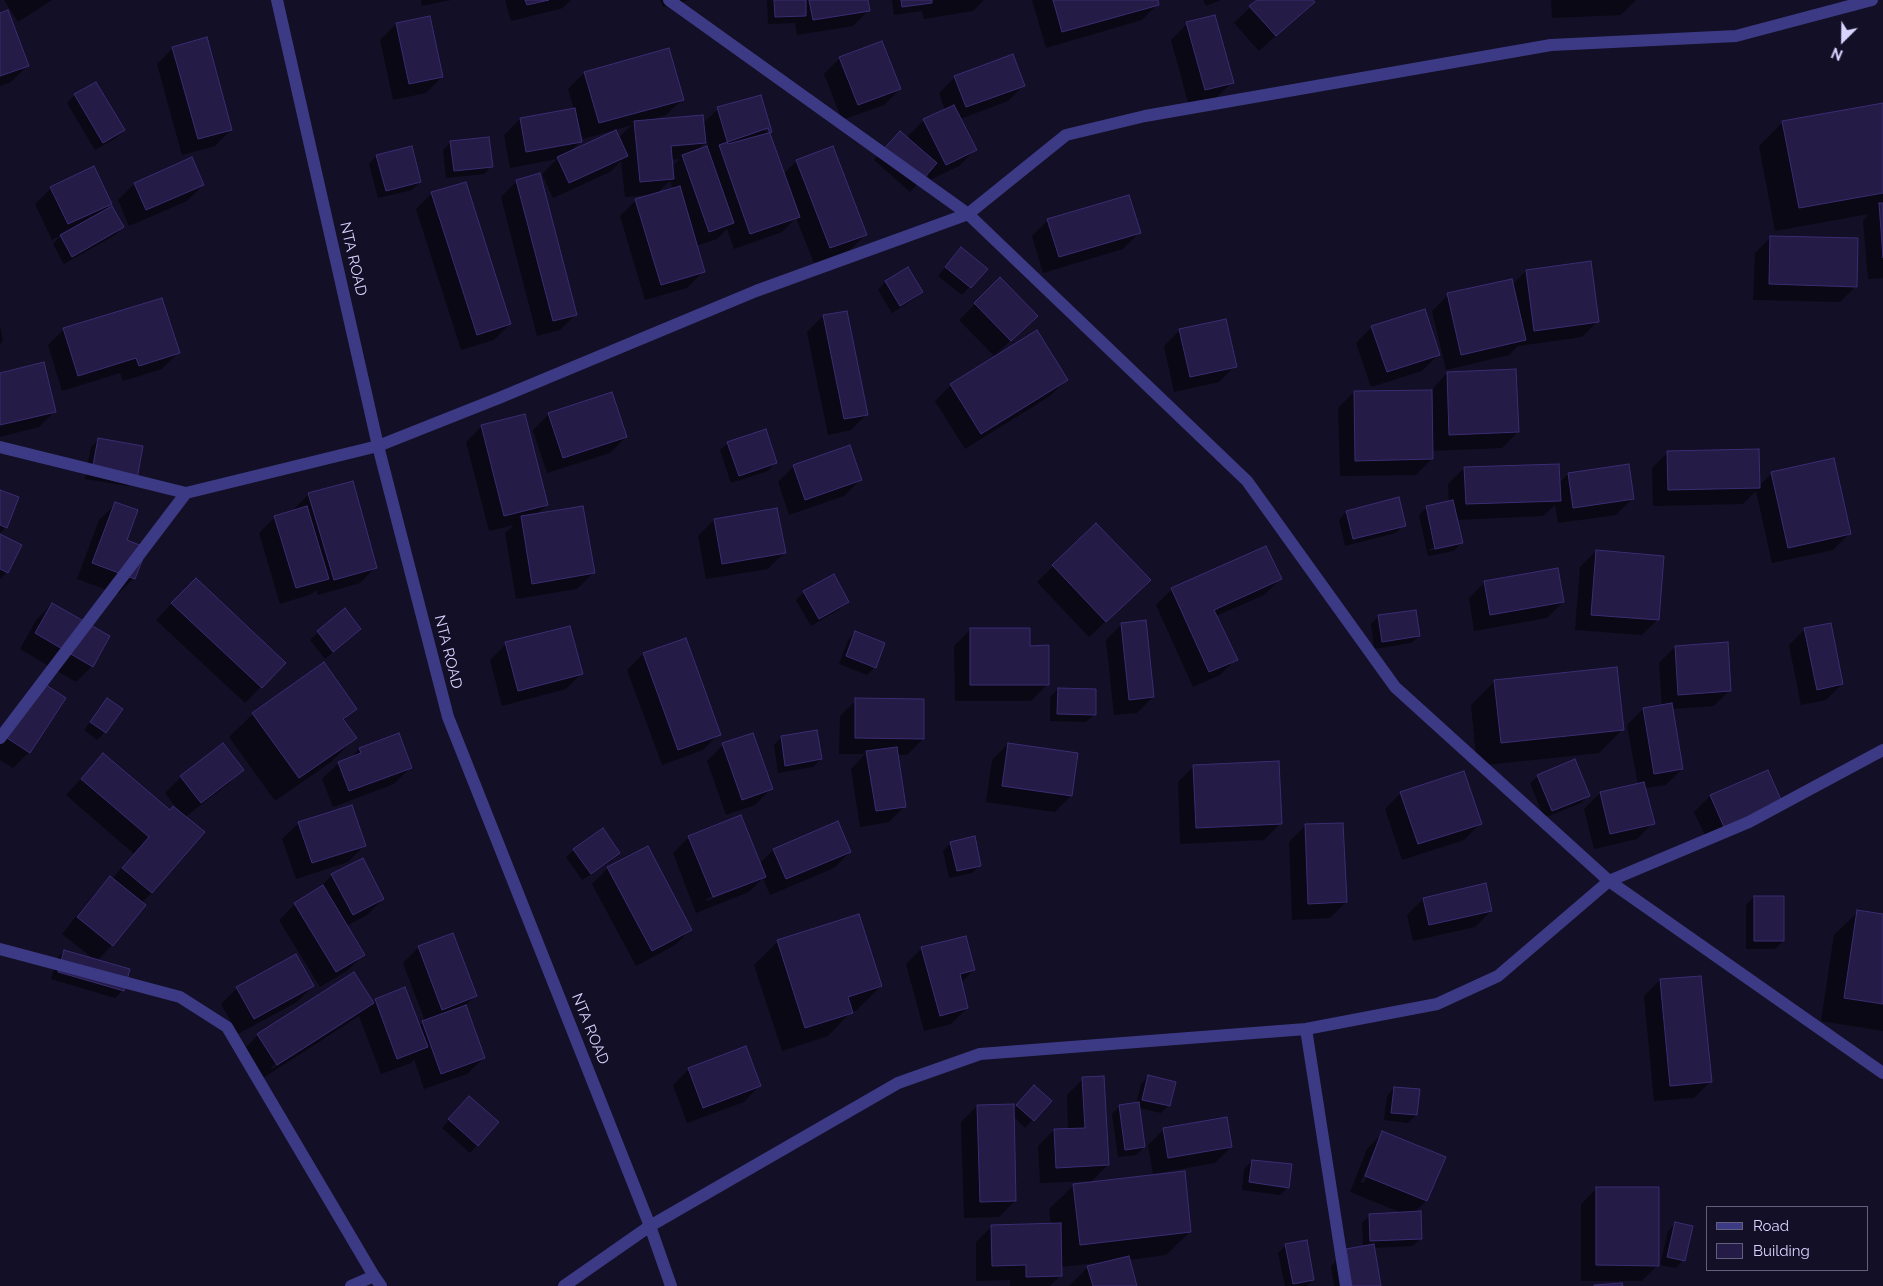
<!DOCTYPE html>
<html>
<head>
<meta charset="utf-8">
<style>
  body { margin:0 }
  #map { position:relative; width:1883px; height:1286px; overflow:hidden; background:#130f26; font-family:Raleway,sans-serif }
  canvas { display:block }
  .legend { position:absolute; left:1706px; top:1206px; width:162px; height:65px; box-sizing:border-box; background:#130f26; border:1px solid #625e7d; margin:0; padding:6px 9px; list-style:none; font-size:15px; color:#d9d4ff }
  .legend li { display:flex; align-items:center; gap:10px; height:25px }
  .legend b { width:25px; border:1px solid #625e7d }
  .north { position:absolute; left:1818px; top:15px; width:50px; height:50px; -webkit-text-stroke:4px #130f26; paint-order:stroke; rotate:203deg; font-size:14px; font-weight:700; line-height:20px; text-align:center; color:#d9d4ff }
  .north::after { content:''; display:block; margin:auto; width:18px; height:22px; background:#d9d4ff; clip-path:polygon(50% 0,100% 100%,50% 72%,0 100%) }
</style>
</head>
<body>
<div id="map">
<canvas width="1883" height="1286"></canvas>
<ul class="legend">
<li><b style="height:6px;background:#3d3a85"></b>Road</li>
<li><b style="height:14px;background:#241b47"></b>Building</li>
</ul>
<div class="north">N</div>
</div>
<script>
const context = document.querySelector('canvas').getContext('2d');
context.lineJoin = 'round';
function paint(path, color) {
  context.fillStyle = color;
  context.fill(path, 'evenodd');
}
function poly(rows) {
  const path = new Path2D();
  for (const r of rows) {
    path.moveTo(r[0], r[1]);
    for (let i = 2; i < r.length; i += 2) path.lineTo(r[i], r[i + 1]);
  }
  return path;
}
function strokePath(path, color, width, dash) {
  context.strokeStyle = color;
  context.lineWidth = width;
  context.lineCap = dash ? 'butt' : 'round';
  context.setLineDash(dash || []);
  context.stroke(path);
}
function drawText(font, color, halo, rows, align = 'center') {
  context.font = font + ' Raleway,sans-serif';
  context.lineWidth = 4;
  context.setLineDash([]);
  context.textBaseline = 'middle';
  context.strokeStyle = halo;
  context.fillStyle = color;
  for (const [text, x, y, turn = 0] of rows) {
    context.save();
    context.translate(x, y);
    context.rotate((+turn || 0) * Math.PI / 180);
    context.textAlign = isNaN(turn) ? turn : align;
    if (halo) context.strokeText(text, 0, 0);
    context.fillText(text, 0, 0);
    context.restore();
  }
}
paint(poly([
  [4,0,52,0,18,22],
  [421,0,451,0,422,6],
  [505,0,571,0,563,8,511,21],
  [660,0,689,0,663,7],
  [767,0,867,0,869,10,853,26,797,35,795,23,768,24],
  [892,0,984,0,973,11,924,19,922,11,894,15],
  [1032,0,1157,0,1158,4,1142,20,1046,48],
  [1203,0,1221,0,1206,6],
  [1258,0,1311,0,1313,2,1259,51,1234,23],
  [1551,0,1636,0,1621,15,1552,18],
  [0,15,27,66,11,82,0,86],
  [396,24,442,77,426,93,393,100,380,40],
  [1187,24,1232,82,1216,98,1189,106,1171,40],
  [173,48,231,130,215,146,182,155,157,64],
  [840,58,900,89,884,105,842,120,824,74],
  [584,73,683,99,666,115,653,119,653,120,703,123,718,109,769,133,783,174,797,161,866,234,850,250,814,263,796,218,782,232,734,249,727,229,717,239,696,246,703,272,687,288,645,300,620,216,636,200,648,196,648,195,625,197,621,161,610,172,553,198,542,174,557,159,510,168,504,135,520,119,574,109,568,89],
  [632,125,618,138,570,152,580,142,578,130,580,130,583,139],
  [707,141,708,147,696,151],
  [679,159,672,167,671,160],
  [670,181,673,189,657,194,664,186],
  [955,77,1024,85,1008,101,960,119,975,150,959,166,930,180,927,174,910,192,874,160,892,140,911,142,908,136,924,120,945,110,939,93],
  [75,95,124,130,116,138,95,150,67,103],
  [1883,104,1883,278,1868,279,1863,221,1869,214,1775,231,1759,146,1783,122],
  [451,142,491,166,484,174,446,178,443,150],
  [376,156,420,182,412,190,378,198,369,164],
  [192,159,203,185,187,201,129,226,118,200,134,184],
  [517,181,576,314,560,330,537,336,501,197],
  [51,188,111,204,105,210,123,227,115,235,64,264,53,244,61,235,52,240,35,204],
  [432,193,510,324,494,340,461,350,416,209],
  [1048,220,1139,233,1123,249,1043,273,1032,236],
  [1771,237,1856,286,1840,302,1753,300,1755,253],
  [954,257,986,269,962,295,938,276],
  [907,268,922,292,914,299,892,313,878,290,885,282],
  [1526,271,1598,321,1582,337,1518,346,1509,355,1446,370,1432,311,1448,295,1512,285],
  [1000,279,1020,332,994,356,959,320],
  [823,316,867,414,851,430,828,435,807,332],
  [0,327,3,340,0,344],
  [1372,327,1438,355,1422,371,1371,387,1356,343],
  [64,329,178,353,162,369,123,381,120,373,62,391,48,345],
  [1180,330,1235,366,1219,382,1174,392,1164,346],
  [1447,373,1518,432,1502,448,1432,451,1432,459,1416,475,1340,476,1338,408,1354,392,1431,391],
  [0,374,55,411,39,427,0,437],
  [1066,380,1050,396,965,449,935,401,951,385],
  [549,414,626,437,610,453,547,473,533,430],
  [482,426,547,504,537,515,593,573,577,589,516,599,505,533,514,525,489,531,466,442],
  [99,439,136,478,128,486,85,479,91,447],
  [728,443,775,463,768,471,731,483,720,450],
  [1668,452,1759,486,1772,473,1849,534,1833,550,1772,563,1756,491,1743,504,1653,506,1652,468],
  [794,466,860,480,844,496,789,515,778,482],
  [1464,468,1559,483,1568,474,1632,499,1616,515,1558,523,1555,505,1543,516,1456,520,1461,543,1454,551,1428,556,1419,515,1427,507,1449,502,1448,484],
  [1454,544,1454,546,1429,551,1429,549],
  [0,491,6,527,0,533],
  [309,494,376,567,360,583,318,595,316,590,312,594,280,604,259,533,275,517,293,511,293,510],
  [116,504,134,578,118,594,77,579,99,520],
  [1346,512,1404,525,1396,533,1345,546,1339,520],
  [714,520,784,553,768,569,706,579,698,536],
  [1096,525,1133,596,1089,637,1037,582],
  [0,535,7,572,0,579],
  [1596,551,1658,619,1642,635,1575,630,1580,567],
  [1280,579,1264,595,1216,616,1236,659,1220,675,1193,687,1156,605,1172,589],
  [1485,582,1563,602,1547,618,1474,631,1469,598],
  [804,592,847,601,840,609,811,626,796,600],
  [180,595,284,663,245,703,156,620],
  [52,604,92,666,76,682,20,649,36,620],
  [344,610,360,629,325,659,310,640],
  [1379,616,1419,636,1411,643,1374,649,1371,624],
  [1122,624,1153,697,1137,713,1114,715,1106,640],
  [1805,629,1842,684,1826,700,1801,705,1789,645],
  [970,630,1028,647,1047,685,1031,701,955,701,954,646],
  [856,632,875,667,867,675,839,664,848,640],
  [685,640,719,734,703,750,662,765,627,670,643,654],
  [506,644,582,673,566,689,502,706,490,660],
  [1675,647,1730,690,1714,706,1672,709,1682,769,1666,785,1644,788,1653,823,1637,839,1594,849,1584,809,1600,793,1638,785,1627,725,1643,709,1662,706,1659,663],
  [1494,682,1623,729,1599,753,1477,766,1471,705],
  [1058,689,1094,715,1086,722,1050,721,1050,697],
  [24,699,29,752,13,768,0,760,0,735],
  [107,700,121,709,105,732,97,740,84,730],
  [856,700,923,739,907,755,897,755,905,806,889,822,860,827,851,769,865,754,839,754,840,716],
  [355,709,343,721,355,738,331,762,275,801,229,737,253,714],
  [398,735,410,768,394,784,333,807,322,779,339,763,350,759,359,749],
  [782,737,821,759,813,767,778,773,774,745],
  [1008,744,1077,754,1071,796,1055,812,986,802,992,760],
  [723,745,771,789,755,805,726,815,707,761],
  [103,755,169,811,175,806,165,793,181,777,243,769,227,785,185,817,152,893,141,903,144,905,112,945,97,961,123,990,115,998,51,979,57,959,64,951,95,960,62,934,94,894,110,878,112,879,134,854,66,795],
  [1194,766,1280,824,1264,840,1180,844,1178,782],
  [1538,776,1589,795,1581,803,1544,818,1530,783],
  [1401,793,1480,824,1464,840,1402,860,1385,809],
  [1710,796,1780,802,1708,842,1694,812],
  [299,823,364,846,348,862,296,879,282,839],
  [837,823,850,852,834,868,770,895,763,878,749,892,696,913,673,853,689,837,760,863,773,850],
  [747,883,747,885,707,901,706,899],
  [1305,826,1346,902,1330,918,1292,920,1289,842],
  [951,843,980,865,972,873,949,878,943,851],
  [574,850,618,853,611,861,582,880,566,857],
  [608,868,691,929,675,945,636,966,592,884],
  [332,875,383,899,367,915,346,926,363,955,347,971,320,987,279,920,295,904,316,891],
  [1754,897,1783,941,1775,949,1746,949,1746,905],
  [1423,899,1491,911,1475,927,1413,941,1407,915],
  [1858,912,1883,916,1883,1031,1821,1021,1834,935],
  [778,941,881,986,857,1010,851,1012,828,1036,782,1051,754,965],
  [419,947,475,996,465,1006,484,1058,467,1074,424,1089,414,1059,411,1063,381,1074,359,1016,260,1080,242,1051,258,1035,372,1003,375,1000,418,1026,425,1021,403,963],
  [355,1013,355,1016,272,1069,271,1067],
  [922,948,974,970,961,983,967,1008,951,1024,924,1031,906,964],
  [1660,980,1710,1082,1694,1098,1654,1101,1644,996],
  [313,986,297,1002,238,1034,221,1004,237,988],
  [689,1069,760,1085,744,1102,687,1123,673,1085],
  [1149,1076,1169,1105,1161,1113,1139,1108,1144,1147,1136,1155,1118,1157,1112,1114,1120,1106,1136,1104,1141,1084],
  [1083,1079,1108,1165,1092,1181,1040,1183,1038,1146,1054,1130,1068,1129,1067,1095],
  [1394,1088,1416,1115,1408,1123,1384,1120,1387,1096],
  [1026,1094,1050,1101,1025,1128,1013,1116,1015,1201,999,1217,964,1218,961,1122,977,1106,1013,1110],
  [461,1105,497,1122,470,1153,442,1128],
  [1164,1129,1231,1147,1215,1163,1153,1174,1148,1145],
  [1383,1133,1444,1157,1426,1201,1414,1213,1421,1238,1413,1246,1373,1248,1380,1286,1334,1286,1331,1266,1347,1250,1363,1247,1362,1223,1370,1215,1402,1213,1350,1192,1367,1149],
  [1374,1150,1376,1150,1364,1183,1361,1182],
  [1252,1161,1288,1187,1280,1195,1242,1190,1244,1169],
  [1183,1173,1190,1232,1166,1255,1129,1260,1135,1286,1069,1286,1088,1267,1096,1265,1096,1263,1061,1267,1061,1275,1050,1286,1010,1286,1010,1280,976,1281,976,1242,992,1226,1051,1225,1049,1209,1073,1186],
  [1597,1188,1658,1265,1642,1281,1581,1281,1581,1204],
  [1676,1223,1683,1260,1676,1268,1660,1265,1668,1231],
  [1286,1245,1313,1280,1307,1286,1285,1286,1278,1253]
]), '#0007');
const building = poly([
  [525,0,549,0,527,5,525,0],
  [774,0,806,0,806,16,775,17,774,0],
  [809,0,868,0,870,11,813,20,809,0],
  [901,0,932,0,932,3,902,7,901,0],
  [1053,0,1158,0,1159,5,1062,32,1053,0],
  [1257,0,1313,0,1315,2,1276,36,1249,6,1257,0],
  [8,10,29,66,0,76,0,13,8,10],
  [1215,15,1234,83,1205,90,1186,22,1215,15],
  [430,16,443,77,409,84,396,23,430,16],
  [207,37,232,130,198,139,172,47,207,37],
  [882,41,901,89,858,105,839,57,882,41],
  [669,48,684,100,599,123,584,72,669,48],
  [1013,54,1025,86,966,107,954,76,1013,54],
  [96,82,125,130,103,143,74,94,96,82],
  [761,95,772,132,728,144,717,107,761,95],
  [1883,103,1883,193,1799,208,1782,121,1883,103],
  [954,105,977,150,946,165,923,119,954,105],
  [575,108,582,142,526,152,520,118,575,108],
  [703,115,706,143,671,146,674,179,640,182,634,121,703,115],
  [768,128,800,217,750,234,719,145,768,128],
  [616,130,628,156,569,183,557,157,616,130],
  [900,131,937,163,918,185,881,152,900,131],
  [489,137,493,167,454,171,450,141,489,137],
  [412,146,421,182,386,191,376,155,412,146],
  [707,146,734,223,709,232,682,155,707,146],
  [833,146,867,235,830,248,796,160,833,146],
  [192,157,204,185,146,210,134,183,192,157],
  [94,166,112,204,68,224,50,187,94,166],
  [540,173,577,315,553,321,516,180,540,173],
  [466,182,511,324,477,335,431,192,466,182],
  [680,186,705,272,661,285,635,199,680,186],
  [1129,195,1141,233,1059,257,1047,219,1129,195],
  [1879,203,1883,203,1883,258,1879,203],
  [112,206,124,227,72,257,60,235,112,206],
  [1770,236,1858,238,1857,287,1769,284,1770,236],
  [961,247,988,269,971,288,945,267,961,247],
  [1591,261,1599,322,1534,331,1526,270,1591,261],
  [908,267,923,292,900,306,885,281,908,267],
  [1000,277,1038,316,1011,341,974,303,1000,277],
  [1512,279,1526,340,1461,355,1447,293,1512,279],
  [162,298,180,353,139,366,136,358,78,376,63,328,162,298],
  [1425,309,1440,355,1387,372,1371,326,1425,309],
  [847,311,868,415,844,419,823,315,847,311],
  [1226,319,1237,367,1190,377,1179,329,1226,319],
  [1037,330,1068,380,981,434,950,384,1037,330],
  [44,362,56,412,0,425,0,373,44,362],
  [1516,369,1519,432,1449,435,1447,372,1516,369],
  [1432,390,1433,459,1355,461,1354,391,1432,390],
  [612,392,627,437,563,458,548,413,612,392],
  [525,414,548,505,504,516,481,425,525,414],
  [766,429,777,463,739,476,727,442,766,429],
  [98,438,143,446,137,479,92,471,98,438],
  [850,445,862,480,805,500,793,465,850,445],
  [1759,449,1760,488,1668,490,1667,451,1759,449],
  [1834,458,1851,534,1788,548,1771,472,1834,458],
  [1559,464,1561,501,1466,504,1464,467,1559,464],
  [1629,464,1634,499,1573,508,1568,473,1629,464],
  [353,481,377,568,334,580,308,493,353,481],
  [0,490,19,497,7,528,0,525,0,490],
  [1399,497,1406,526,1353,539,1346,511,1399,497],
  [1453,500,1463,543,1435,549,1426,506,1453,500],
  [115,502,138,510,127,540,147,548,135,579,92,563,115,502],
  [307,506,329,579,296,588,274,516,307,506],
  [583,506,595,573,532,584,521,516,583,506],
  [777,508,786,553,722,564,714,519,777,508],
  [1096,523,1151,580,1106,622,1052,565,1096,523],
  [0,534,22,545,8,573,0,569,0,534],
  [1266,546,1282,579,1214,610,1238,660,1209,672,1171,588,1266,546],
  [1596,550,1664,556,1659,620,1591,615,1596,550],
  [1558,568,1564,602,1490,615,1484,581,1558,568],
  [834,574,849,602,819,619,803,591,834,574],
  [196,578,286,663,262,688,171,603,196,578],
  [52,603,110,636,93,667,35,633,52,603],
  [345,608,361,629,333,652,317,631,345,608],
  [1416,610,1420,636,1382,642,1378,615,1416,610],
  [1146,620,1154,697,1129,700,1121,623,1146,620],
  [1831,623,1843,684,1817,690,1804,628,1831,623],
  [570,626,583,674,518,691,505,642,570,626],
  [970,628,1030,628,1030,646,1049,645,1049,685,970,685,970,628],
  [855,631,885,643,876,668,846,656,855,631],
  [686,638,721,735,678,750,643,653,686,638],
  [1728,642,1731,691,1678,695,1675,646,1728,642],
  [324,662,357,709,343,719,357,738,299,778,252,713,324,662],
  [1617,667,1624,730,1501,743,1494,680,1617,667],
  [40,681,66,698,30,753,4,736,40,681],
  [1058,688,1096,689,1096,715,1057,714,1058,688],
  [107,698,123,709,106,733,90,722,107,698],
  [855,698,924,699,924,739,855,738,855,698],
  [1672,703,1683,769,1654,774,1643,708,1672,703],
  [817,730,822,759,785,766,781,736,817,730],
  [399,733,412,768,349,791,338,762,361,753,359,748,399,733],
  [753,733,773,789,742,800,722,743,753,733],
  [223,743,244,770,201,803,180,776,223,743],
  [1008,743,1078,753,1072,796,1002,786,1008,743],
  [897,747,906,807,876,811,866,751,897,747],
  [103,753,170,810,173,806,205,832,152,893,122,868,149,837,81,779,103,753],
  [1575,759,1590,796,1552,811,1537,775,1575,759],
  [1279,761,1282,824,1196,828,1193,765,1279,761],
  [1768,770,1782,802,1724,827,1710,795,1768,770],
  [1464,771,1482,824,1418,844,1400,792,1464,771],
  [1644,782,1655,824,1610,834,1600,792,1644,782],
  [352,805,366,846,312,863,298,822,352,805],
  [741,815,766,877,713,897,688,836,741,815],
  [838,821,851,852,786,879,773,849,838,821],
  [1343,823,1347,902,1308,904,1305,824,1343,823],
  [603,828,620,853,591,874,573,849,603,828],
  [975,836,981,866,957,871,950,842,975,836],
  [648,846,692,930,652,951,607,867,648,846],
  [363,858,384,899,353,915,331,874,363,858],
  [110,876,146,905,113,946,77,917,110,876],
  [1486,883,1492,911,1429,925,1423,898,1486,883],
  [323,885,365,955,336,972,294,903,323,885],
  [1754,896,1784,896,1784,941,1754,941,1754,896],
  [1857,910,1883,914,1883,1004,1844,998,1857,910],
  [859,914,882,986,848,997,853,1013,805,1028,777,940,859,914],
  [453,933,477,996,442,1010,418,946,453,933],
  [966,936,975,970,960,974,968,1008,940,1016,921,947,966,936],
  [64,950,130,969,124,991,58,972,64,950],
  [296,954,314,986,254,1019,236,987,296,954],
  [354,972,374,1003,277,1065,257,1034,354,972],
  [1701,976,1712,1082,1670,1086,1660,979,1701,976],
  [405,987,428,1047,397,1059,375,999,405,987],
  [466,1005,485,1058,441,1074,422,1021,466,1005],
  [746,1046,761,1086,703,1108,688,1068,746,1046],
  [1148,1075,1176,1082,1170,1106,1142,1100,1148,1075],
  [1104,1076,1109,1165,1056,1168,1054,1129,1085,1128,1082,1077,1104,1076],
  [1034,1085,1052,1101,1034,1121,1016,1105,1034,1085],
  [1394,1087,1420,1089,1417,1115,1391,1113,1394,1087],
  [469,1096,499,1122,478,1146,448,1119,469,1096],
  [1139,1102,1145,1147,1125,1150,1119,1105,1139,1102],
  [1014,1104,1016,1201,980,1202,977,1105,1014,1104],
  [1227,1117,1232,1147,1168,1158,1163,1128,1227,1117],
  [1382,1131,1446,1157,1427,1201,1365,1176,1382,1131],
  [1252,1160,1292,1164,1289,1188,1249,1182,1252,1160],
  [1185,1171,1191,1232,1080,1245,1073,1184,1185,1171],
  [1596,1187,1659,1187,1659,1266,1596,1265,1596,1187],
  [1421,1211,1422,1239,1370,1241,1369,1214,1421,1211],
  [1675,1222,1693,1226,1685,1261,1667,1257,1675,1222],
  [1061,1223,1062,1276,1026,1277,1026,1265,992,1266,991,1225,1061,1223],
  [1307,1240,1314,1280,1293,1284,1285,1244,1307,1240],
  [1374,1244,1381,1286,1352,1286,1346,1249,1374,1244],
  [1129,1256,1137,1286,1093,1286,1087,1266,1129,1256],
  [1622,1283,1623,1286,1594,1286,1594,1285,1622,1283]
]);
paint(building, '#241b47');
strokePath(building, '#3b2d73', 1);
strokePath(poly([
  [277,0,378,446,448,717,650,1226,671,1286],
  [669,0,968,214,1247,481,1395,687,1609,881,1883,1073],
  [0,447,186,493,378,446,499,398,756,291,968,214,1066,135,1145,116,1551,45,1736,36,1872,0],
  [0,738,186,493],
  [0,949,180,997,227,1027,374,1276,381,1286],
  [1306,1029,1346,1286],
  [351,1286,374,1276],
  [564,1286,650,1226,898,1083,980,1054,1306,1029,1437,1004,1498,976,1609,881,1749,822,1883,750]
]), '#3d3a85', 12);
drawText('15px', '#d9d4ff', '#130f26', [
  ["NTA ROAD",353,259,77],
  ["NTA ROAD",448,652,76],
  ["NTA ROAD",590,1029,68]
]);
</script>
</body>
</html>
